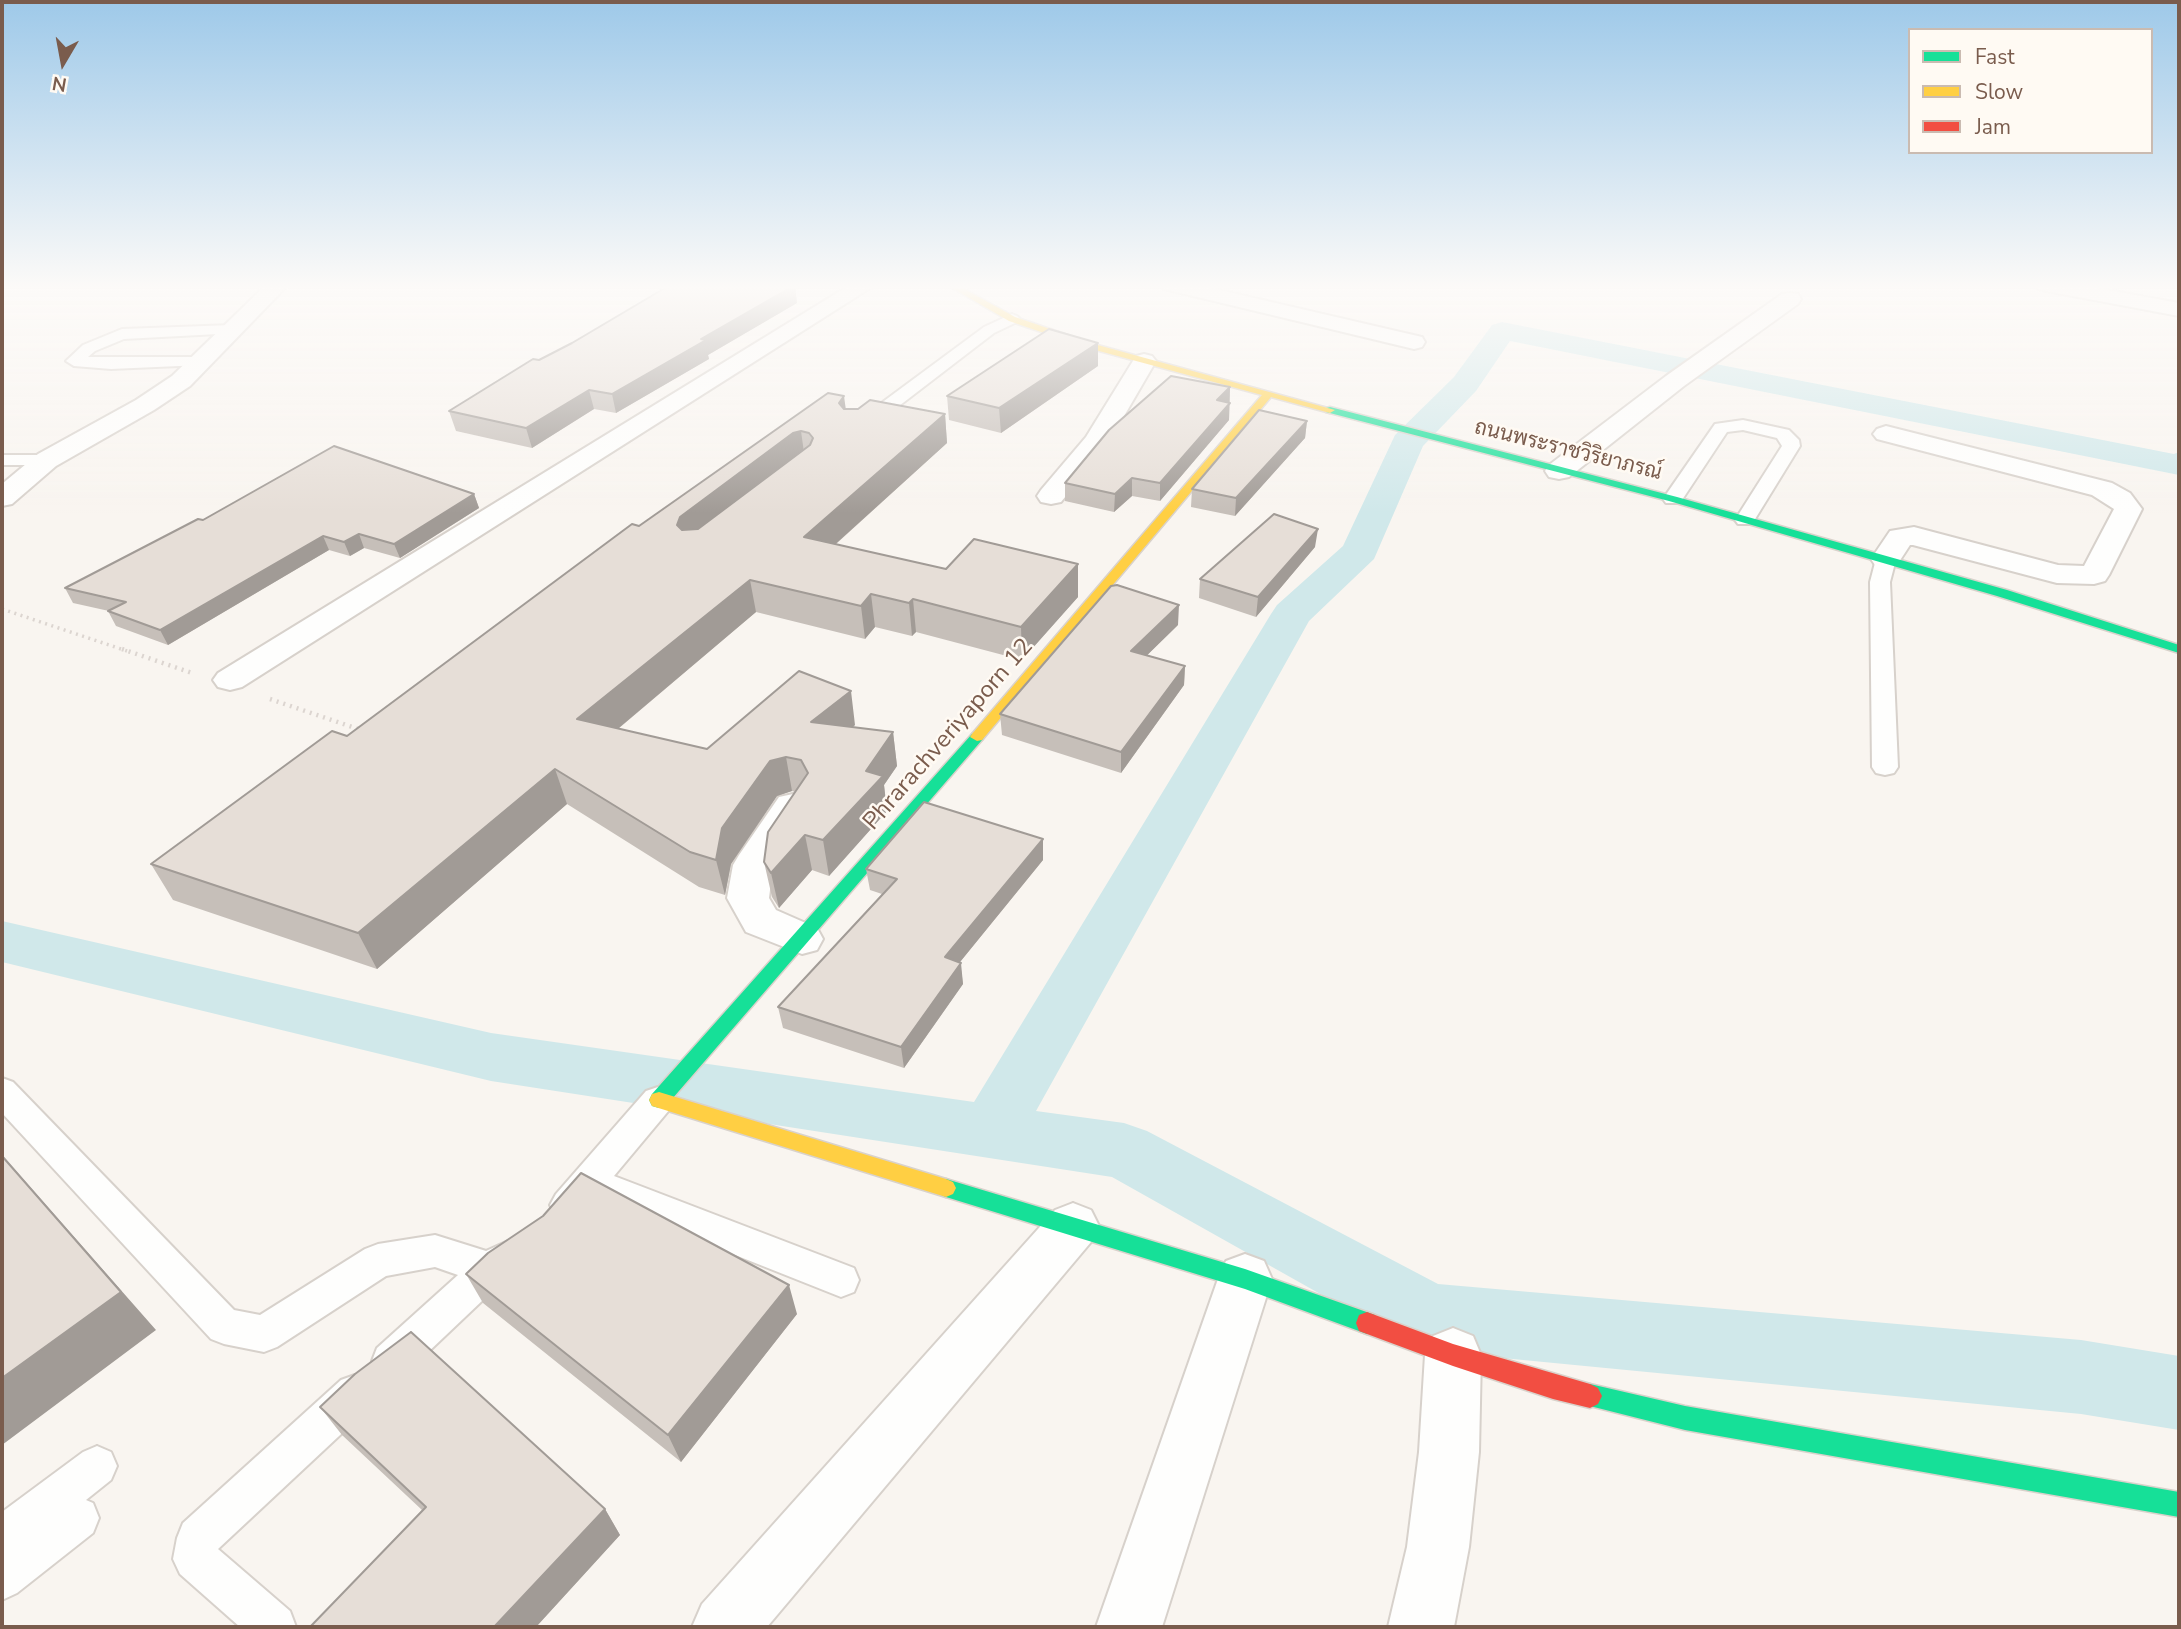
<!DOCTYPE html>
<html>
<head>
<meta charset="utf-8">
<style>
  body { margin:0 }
  #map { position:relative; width:2181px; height:1629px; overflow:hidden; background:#f9f5f0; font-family:"Nunito Sans",sans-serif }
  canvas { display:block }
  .frame { position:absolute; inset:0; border:4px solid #7a5c4d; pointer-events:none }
  .legend { position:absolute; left:1908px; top:28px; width:245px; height:126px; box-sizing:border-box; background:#fffaf3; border:2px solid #cabbb1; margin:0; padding:9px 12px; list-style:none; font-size:21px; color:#7a5c4d }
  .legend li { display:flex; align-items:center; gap:14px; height:35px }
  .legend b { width:35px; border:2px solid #cabbb1 }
  .north { position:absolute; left:28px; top:28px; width:70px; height:70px; -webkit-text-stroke:5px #fffaf3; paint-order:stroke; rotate:190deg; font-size:19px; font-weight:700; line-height:28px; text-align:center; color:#7a5c4d }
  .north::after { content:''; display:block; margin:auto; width:24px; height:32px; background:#7a5c4d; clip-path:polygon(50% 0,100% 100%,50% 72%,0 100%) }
</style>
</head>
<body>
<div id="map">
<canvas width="2181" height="1629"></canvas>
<div class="frame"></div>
<ul class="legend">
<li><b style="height:9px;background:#16e098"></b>Fast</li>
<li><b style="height:9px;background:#ffcf43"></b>Slow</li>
<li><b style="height:9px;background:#f24e42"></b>Jam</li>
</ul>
<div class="north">N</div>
</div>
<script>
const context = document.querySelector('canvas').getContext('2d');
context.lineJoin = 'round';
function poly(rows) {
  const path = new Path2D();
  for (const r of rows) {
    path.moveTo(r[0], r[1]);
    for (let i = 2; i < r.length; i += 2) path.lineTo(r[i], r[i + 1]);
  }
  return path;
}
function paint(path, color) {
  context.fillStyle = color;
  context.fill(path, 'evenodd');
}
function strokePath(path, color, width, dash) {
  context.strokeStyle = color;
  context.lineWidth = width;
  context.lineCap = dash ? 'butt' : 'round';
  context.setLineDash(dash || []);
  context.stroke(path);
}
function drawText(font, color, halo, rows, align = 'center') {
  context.font = font + ' "Nunito Sans",Sarabun,sans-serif';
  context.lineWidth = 5;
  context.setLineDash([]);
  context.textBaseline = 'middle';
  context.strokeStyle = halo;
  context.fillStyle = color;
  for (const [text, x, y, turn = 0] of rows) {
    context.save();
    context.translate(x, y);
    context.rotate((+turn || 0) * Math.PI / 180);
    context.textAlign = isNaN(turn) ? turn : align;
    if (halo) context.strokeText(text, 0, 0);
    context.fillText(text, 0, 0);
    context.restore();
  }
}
paint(poly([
  [1502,322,2174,454,2179,452,2179,475,1510,341,1476,391,1423,446,1374,559,1309,621,1036,1111,1124,1123,1147,1131,1438,1284,2081,1340,2179,1356,2179,1430,2081,1414,1430,1351,1404,1341,1112,1177,491,1081,2,962,2,921,491,1033,974,1102,1271,614,1277,605,1343,546,1395,435,1454,377,1492,325,1502,322]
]), '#d0e8ea');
const lane = poly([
  [1012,314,1017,316,1020,319,1017,322,994,333,869,429,857,429,854,425,857,421,984,327,1012,314],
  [232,325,237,327,240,330,237,333,124,339,95,351,88,357,208,357,210,360,208,363,202,365,111,369,74,366,66,361,83,345,122,329,232,325],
  [1743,420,1789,430,1799,440,1800,446,1752,524,1738,524,1735,520,1782,446,1777,438,1743,430,1727,432,1680,503,1666,503,1663,499,1715,424,1743,420],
  [2,455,47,455,56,460,47,465,2,465,2,455],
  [1886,553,1893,555,1896,559,1890,582,1898,767,1894,773,1885,775,1876,773,1872,767,1870,582,1876,559,1879,555,1886,553],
  [2,1078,13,1082,234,1310,260,1315,365,1249,378,1244,435,1235,486,1251,508,1241,521,1245,526,1257,521,1269,503,1281,405,1374,391,1380,377,1374,372,1361,377,1348,458,1275,435,1267,386,1276,277,1347,264,1352,224,1344,211,1339,2,1113,2,1078],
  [658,1087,670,1091,674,1100,670,1109,614,1176,854,1268,859,1280,854,1292,841,1297,594,1199,580,1216,568,1220,556,1216,550,1205,556,1194,646,1091,658,1087],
  [355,1375,369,1380,375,1394,369,1408,218,1549,290,1611,296,1627,240,1627,180,1574,173,1559,177,1538,183,1523,341,1380,355,1375],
  [97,1446,111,1452,117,1466,111,1480,86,1500,93,1503,99,1518,93,1533,17,1593,2,1600,2,1512,83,1452,97,1446]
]);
const street = poly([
  [266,285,288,285,190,386,154,410,56,466,12,504,2,506,2,484,38,454,136,400,172,376,266,285],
  [850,285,875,285,242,687,230,690,218,687,213,680,218,673,850,285],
  [1161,285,1198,285,1422,337,1425,342,1422,347,1414,349,1164,289,1161,285],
  [2036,285,2080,285,2179,303,2179,316,2046,291,2039,289,2036,285],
  [1790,293,1798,294,1801,299,1798,304,1684,386,1569,477,1559,479,1549,477,1545,471,1549,465,1666,376,1782,294,1790,293],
  [1144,354,1152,356,1156,361,1106,447,1061,502,1051,504,1041,502,1037,496,1041,490,1086,437,1136,356,1144,354],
  [1886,426,2112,483,2130,493,2142,509,2109,575,2105,581,2094,584,2057,583,1913,545,1910,545,1897,565,1886,568,1875,565,1871,559,1890,531,1914,527,2058,565,2084,566,2114,509,2092,495,1877,439,1873,434,1877,429,1886,426],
  [793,794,807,797,812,806,773,866,769,898,776,910,817,928,823,939,817,950,802,954,746,932,727,898,733,865,739,855,779,797,793,794],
  [1073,1203,1091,1210,1099,1226,1091,1242,767,1627,692,1627,702,1604,1055,1210,1073,1203],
  [1245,1254,1264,1261,1272,1279,1162,1627,1096,1627,1218,1279,1226,1261,1245,1254],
  [1453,1328,1473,1336,1481,1355,1479,1452,1469,1547,1454,1627,1388,1627,1407,1547,1419,1452,1425,1355,1433,1336,1453,1328]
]);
const fast = poly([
  [1330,407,1677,497,2007,590,2179,645,2179,653,1997,596,1669,501,1326,412,1326,408,1330,407],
  [977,733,984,737,982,740,666,1106,659,1108,652,1106,649,1100,652,1094,972,734,977,733],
  [946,1179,1245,1269,1375,1315,1378,1323,1375,1331,1367,1334,1245,1289,946,1197,939,1194,936,1188,939,1182,946,1179],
  [1590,1384,1685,1406,2179,1492,2179,1517,1685,1430,1582,1404,1578,1396,1582,1388,1590,1384]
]);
const slow = poly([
  [947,285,957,285,1015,317,1094,344,1335,410,1330,413,1271,397,982,740,977,741,970,737,972,734,1262,395,1088,348,1009,321,947,285],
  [659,1092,946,1179,953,1182,956,1188,953,1194,946,1197,652,1106,649,1100,652,1094,659,1092]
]);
const jam = poly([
  [1367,1312,1453,1344,1590,1384,1598,1388,1602,1396,1598,1404,1590,1408,1553,1399,1453,1366,1359,1331,1356,1323,1359,1315,1367,1312]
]);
strokePath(lane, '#d7d1cb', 4);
strokePath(street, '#d7d1cb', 4);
strokePath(fast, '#d9d2cb', 3);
strokePath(slow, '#d9d2cb', 3);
strokePath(jam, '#d9d2cb', 3);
strokePath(poly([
  [2,609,127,651]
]), '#dcd5d0', 3.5, [2, 4.5]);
strokePath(poly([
  [122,649,192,673],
  [270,699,361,730]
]), '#dcd5d0', 4.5, [2, 5]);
paint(lane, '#fefefd');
paint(street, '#fefefd');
paint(fast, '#16e098');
paint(slow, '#ffcf43');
paint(jam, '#f24e42');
paint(poly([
  [797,303,708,355,709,359,616,413,594,409,532,448,456,431,449,411,539,360],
  [1098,366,1001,433,949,420,947,396],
  [1230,387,1229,420,1160,501,1132,496,1114,512,1065,501,1065,483],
  [828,393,846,409,945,414,947,443,836,544,946,569,1078,564,1078,597,1022,660,916,632,912,636,875,627,865,639,756,612,618,729,707,749,855,725,853,727,893,732,897,766,884,785,887,811,829,876,812,870,779,908,772,897,764,862,795,792,792,791,777,796,731,864,725,895,699,887,567,804,377,969,173,900,151,864,347,736,639,526],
  [1307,421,1305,438,1235,516,1191,507,1192,489],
  [474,494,479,508,400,558,364,548,350,556,329,550,168,645,116,626,108,611,109,611,73,603,65,588,203,520],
  [1315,547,1256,617,1199,598,1200,579],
  [1178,625,1147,655,1185,666,1184,685,1121,773,1002,735,1000,714],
  [1043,860,960,962,963,984,904,1068,783,1028,778,1007,882,894,870,890,866,869],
  [466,1274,797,1314,681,1462,483,1303],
  [320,1407,605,1509,620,1535,536,1627,310,1627,422,1510,342,1435]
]), '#c6bfb9');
paint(poly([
  [795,285,797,303,708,355,709,359,616,413,612,394,701,339],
  [1098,343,1098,366,1001,433,999,408],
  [1230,387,1229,420,1160,501,1160,483,1217,400],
  [589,390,594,409,532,448,526,428],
  [844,396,848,425,839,403],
  [945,414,947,443,809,568,804,537],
  [1307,421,1305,438,1235,516,1236,498],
  [801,431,805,460,687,549,677,525,680,517,793,433],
  [1132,478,1132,496,1114,512,1115,494],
  [474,494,479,508,400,558,394,544],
  [1318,529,1315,547,1256,617,1258,597],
  [359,534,364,548,350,556,344,542],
  [323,536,329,550,168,645,160,630],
  [1078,564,1078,597,1022,660,1021,627],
  [750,580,756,612,588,754,577,719],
  [871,594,875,627,865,639,861,606],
  [913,599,916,632,912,636,909,603],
  [1179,605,1178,625,1131,671,1131,651],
  [1185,666,1184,685,1121,773,1121,752],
  [851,691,855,725,817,756,811,722],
  [893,732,897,766,884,785,887,811,829,876,823,840,866,771],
  [786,757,792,791,777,796,731,864,725,895,716,860,722,828,770,761],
  [555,769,567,804,377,969,358,933],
  [805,835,812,870,779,908,771,873],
  [1043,839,1043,860,947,978,945,957],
  [961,963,963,984,904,1068,901,1047],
  [2,1155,156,1330,2,1445],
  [789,1285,797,1314,681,1462,668,1435],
  [605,1509,620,1535,536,1627,494,1627]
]), '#a19b96');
const building = poly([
  [670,285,795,285,701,339,706,340,612,394,589,390,526,428,449,411,533,359,539,360,572,343,670,285],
  [1049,329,1098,343,999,408,947,396,1049,329],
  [1171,376,1230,387,1217,400,1230,403,1160,483,1132,478,1115,494,1065,483,1109,430,1171,376],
  [828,393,844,396,839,403,844,409,858,409,870,400,945,414,804,537,946,569,974,539,1078,564,1021,627,913,599,909,603,871,594,861,606,750,580,577,719,707,749,799,671,851,691,811,722,893,732,866,771,883,776,823,840,805,835,771,873,764,862,768,832,808,773,801,760,786,757,770,761,722,828,716,860,690,852,555,769,358,933,151,864,332,731,347,736,632,524,639,526,828,393],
  [801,431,809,433,813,438,810,445,698,529,682,530,677,525,680,517,793,433,801,431],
  [1259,410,1307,421,1236,498,1192,489,1259,410],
  [334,446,474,494,394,544,359,534,344,542,323,536,160,630,108,611,126,602,65,588,198,519,203,520,334,446],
  [1274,514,1318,529,1258,597,1200,579,1274,514],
  [1117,585,1179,605,1131,651,1185,666,1121,752,1000,714,1111,586,1117,585],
  [924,802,1043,839,945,957,961,963,901,1047,778,1007,897,879,866,869,924,802],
  [2,1156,121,1292,2,1378,2,1156],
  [581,1173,789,1285,668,1435,466,1274,488,1253,543,1216,581,1173],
  [411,1332,605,1509,494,1627,310,1627,426,1507,320,1407,355,1374,411,1332]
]);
paint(building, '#e6ded7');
strokePath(building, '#a19b96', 2);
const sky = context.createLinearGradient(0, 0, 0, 513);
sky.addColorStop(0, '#9ec9e9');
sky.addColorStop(0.56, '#fcfaf8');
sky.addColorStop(1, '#fcfaf800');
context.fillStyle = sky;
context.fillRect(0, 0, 2181, 513);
drawText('21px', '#7a5c4d', '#fffaf3', [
  ["ถนนพระราชวิริยาภรณ์",1568,451,14]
]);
drawText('24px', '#7a5c4d', '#fffaf3', [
  ["Phrarachveriyaporn 12",949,735,-49]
]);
</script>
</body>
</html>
